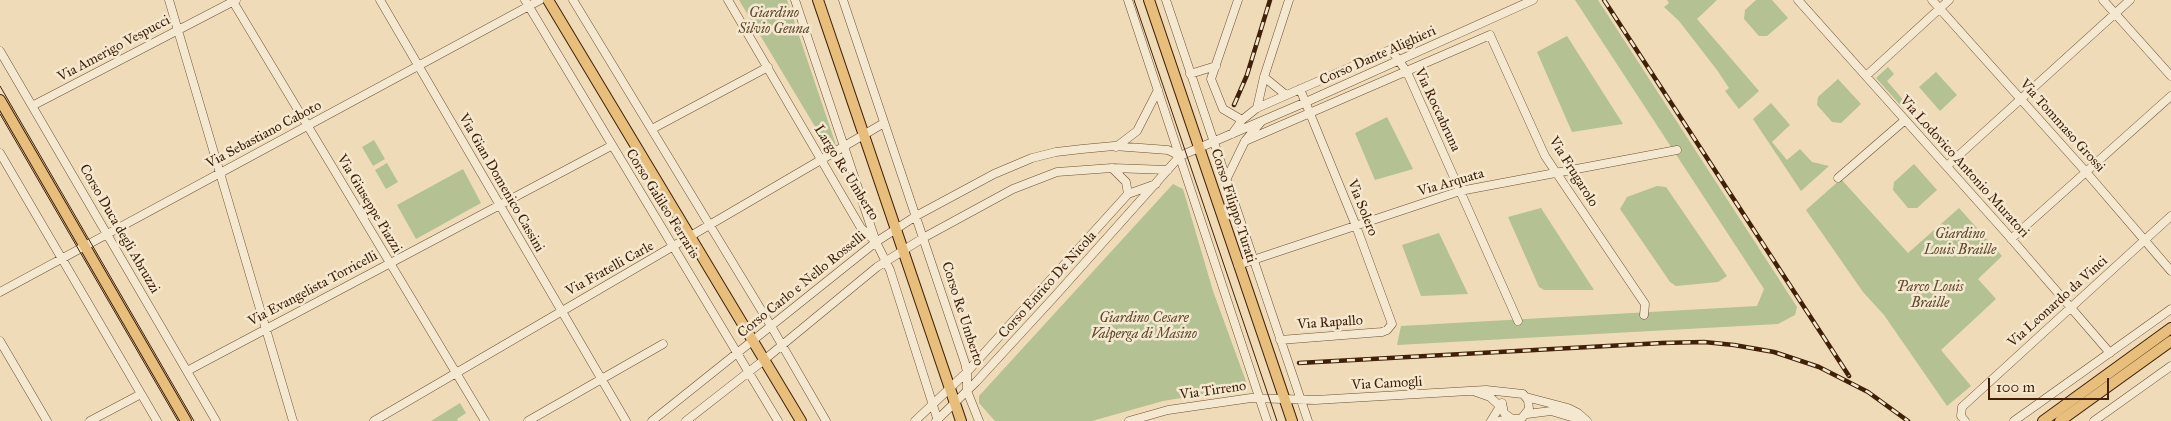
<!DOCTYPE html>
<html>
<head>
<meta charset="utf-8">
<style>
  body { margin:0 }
  #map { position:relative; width:2171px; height:421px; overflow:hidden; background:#efdbb7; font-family:"IM FELL Great Primer",serif }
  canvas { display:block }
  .scale { position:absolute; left:1988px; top:378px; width:121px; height:22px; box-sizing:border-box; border:2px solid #402108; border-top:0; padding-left:6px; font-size:15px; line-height:18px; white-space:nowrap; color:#402108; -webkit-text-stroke:4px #f5e8d0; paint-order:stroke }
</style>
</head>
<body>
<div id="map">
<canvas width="2171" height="421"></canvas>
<div class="scale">100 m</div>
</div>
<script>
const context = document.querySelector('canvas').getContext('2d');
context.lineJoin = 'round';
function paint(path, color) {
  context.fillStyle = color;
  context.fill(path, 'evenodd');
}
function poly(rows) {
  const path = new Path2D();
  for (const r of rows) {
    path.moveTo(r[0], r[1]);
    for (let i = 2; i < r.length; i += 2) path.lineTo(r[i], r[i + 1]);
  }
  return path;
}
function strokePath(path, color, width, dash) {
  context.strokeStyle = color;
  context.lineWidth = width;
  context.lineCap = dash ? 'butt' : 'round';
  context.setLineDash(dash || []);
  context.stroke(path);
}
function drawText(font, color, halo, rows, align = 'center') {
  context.font = font + ' "IM FELL Great Primer",serif';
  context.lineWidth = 5;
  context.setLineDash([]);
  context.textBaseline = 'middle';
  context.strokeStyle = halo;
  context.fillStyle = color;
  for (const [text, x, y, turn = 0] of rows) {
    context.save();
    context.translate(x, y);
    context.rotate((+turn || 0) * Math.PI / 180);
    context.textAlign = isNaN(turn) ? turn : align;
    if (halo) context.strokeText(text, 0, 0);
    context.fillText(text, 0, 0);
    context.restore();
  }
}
paint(poly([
  [739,0,787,0,836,145,829,150],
  [1575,0,1598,0,1797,307,1795,315,1778,324,1397,345,1401,326,1757,306,1764,289],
  [1667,0,1717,0,1697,19,1759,91,1739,109,1725,91,1729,88,1717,70,1679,21,1664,7,1669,3],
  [1756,0,1772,0,1788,18,1767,36,1759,36,1744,19,1745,10],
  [1567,36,1623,124,1572,132,1537,52],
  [1888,67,1894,74,1887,81,1906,103,1902,107,1876,78],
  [1936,72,1957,95,1940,111,1919,87],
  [1838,79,1861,104,1841,123,1832,122,1817,105,1818,97],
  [1771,103,1790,125,1772,142,1787,160,1800,149,1812,162,1829,166,1801,191,1753,119],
  [1387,117,1413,169,1375,180,1355,133],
  [374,140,385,159,373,166,362,147],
  [387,163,398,182,386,189,375,170],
  [1914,164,1937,190,1917,208,1908,208,1893,190,1894,182],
  [463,169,481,203,416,239,397,205],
  [1841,179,1908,253,1959,208,2002,256,1978,279,1996,299,1941,350,1971,386,1947,406,1884,315,1863,292,1806,210],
  [1173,184,1183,189,1213,291,1248,387,1163,401,1092,421,995,421,979,403,979,396],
  [1657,186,1666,187,1727,276,1718,282,1676,286,1670,282,1620,209,1627,197],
  [1541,208,1594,290,1544,290,1539,287,1508,217],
  [1439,233,1468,294,1421,296,1402,245],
  [460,403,466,413,457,419,458,421,431,421]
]), '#b3c193');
const minor = poly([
  [169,0,293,421],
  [232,0,485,421],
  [380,0,626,421],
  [525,0,778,421],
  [573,0,771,326,826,421],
  [728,0,861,228,876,242],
  [795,0,876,242,890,270,938,421],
  [843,0,965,363,967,372,967,391,979,421],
  [1128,0,1267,421],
  [1166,0,1308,421],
  [1238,0,1211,79,1223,109,1242,120],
  [1798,0,2008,235,2110,353],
  [1932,0,2086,172,2171,271],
  [2103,0,2171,76],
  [1391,50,1407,72,1518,321],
  [0,51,216,421],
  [1190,74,1216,66],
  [1866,76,1949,0],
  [1264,77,1286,95],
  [32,106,236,0],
  [1257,108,1264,77,1289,0],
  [652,129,768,67],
  [1232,134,1242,120,1257,108,1431,32],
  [1245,141,1490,35,1545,156,1645,304,1644,315],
  [1116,147,1137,131,1158,90],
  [0,153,157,421],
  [1947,166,2130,0],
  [1112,168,1126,182,1128,194],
  [1227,178,1245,141,1261,122],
  [1838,178,1905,120],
  [2011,239,2171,96],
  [1238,265,1460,191,1677,150],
  [0,292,540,0],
  [1280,340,1382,332,1387,330,1392,324,1356,226,1300,89],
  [0,341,47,421],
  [187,371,611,146],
  [1476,392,1490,397,1502,408],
  [1526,397,1568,408,1578,413,1587,421],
  [1527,414,1551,411,1585,421],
  [90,421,141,394],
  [374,421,884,123],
  [528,421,663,344],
  [652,421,876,242,916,216,994,174,1032,158,1056,152,1082,149,1114,146,1168,150,1180,156],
  [686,421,764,360,877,267,923,238,1013,189,1057,172,1112,168,1168,170],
  [915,421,967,372,1128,194,1156,184],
  [936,421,976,382,1056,295,1180,156,1306,102,1533,0],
  [1129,421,1168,410,1251,398,1315,400,1486,390,1523,394,1528,400,1529,409,1521,419,1512,419,1504,413,1502,403],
  [1491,421,1502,403],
  [1499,421,1510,418],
  [1965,421,1961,416,1962,407,2171,216],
  [2014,421,2171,309],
  [2094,421,2171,366]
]);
const major = poly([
  [548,0,801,421],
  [818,0,961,421],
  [1149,0,1292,421],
  [0,100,186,421],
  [2043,421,2171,328],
  [2060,421,2171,341]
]);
strokePath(minor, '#6c5034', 9);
strokePath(major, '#402108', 12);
strokePath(minor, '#f5e8d0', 8);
strokePath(major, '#e8be7c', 10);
strokePath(poly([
  [1134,0,1277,421],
  [0,86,194,421],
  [0,114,178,421]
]), '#402108', 1);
const rail = poly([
  [1604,0,1849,376],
  [1234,105,1247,75,1270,0],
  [1299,363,1662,343,1704,342,1734,345,1774,352,1819,367,1868,392,1908,421]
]);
strokePath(rail, '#402108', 4.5);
strokePath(rail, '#f5e8d0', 2.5, [8]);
drawText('italic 14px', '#5d492b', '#f5e8d0', [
  ["Giardino",774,14],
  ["Silvio Geuna",774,30],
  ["Giardino",1960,235],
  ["Louis Braille",1960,251],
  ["Parco Louis",1930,288],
  ["Braille",1930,304],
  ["Giardino Cesare",1144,319],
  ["Valperga di Masino",1144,335]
]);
drawText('14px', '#402108', '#f5e8d0', [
  ["Via Amerigo Vespucci",114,49,-28],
  ["Corso Dante Alighieri",1378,56,-24],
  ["Via Roccabruna",1437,110,65],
  ["Via Tommaso Grossi",2062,126,48],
  ["Via Sebastiano Caboto",264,135,-28],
  ["Via Lodovico Antonio Muratori",1964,167,48],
  ["Via Frugarolo",1573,172,58],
  ["Largo Re Umberto",846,173,58],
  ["Via Gian Domenico Cassini",501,183,60],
  ["Via Arquata",1451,183,-16],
  ["Via Giuseppe Piazzi",369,204,59],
  ["Corso Galileo Ferraris",662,204,58],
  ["Corso Filippo Turati",1233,206,72],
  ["Via Solero",1362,208,68],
  ["Corso Duca degli Abruzzi",119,229,60],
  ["Via Fratelli Carle",610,269,-29],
  ["Corso Carlo e Nello Rosselli",802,285,-39],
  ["Corso Enrico De Nicola",1048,285,-48],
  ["Via Evangelista Torricelli",313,289,-28],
  ["Via Leonardo da Vinci",2058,302,-42],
  ["Corso Re Umberto",962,314,72],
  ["Via Rapallo",1330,323,-4],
  ["Via Camogli",1387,384,-3],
  ["Via Tirreno",1213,391,-8]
]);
</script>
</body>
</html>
